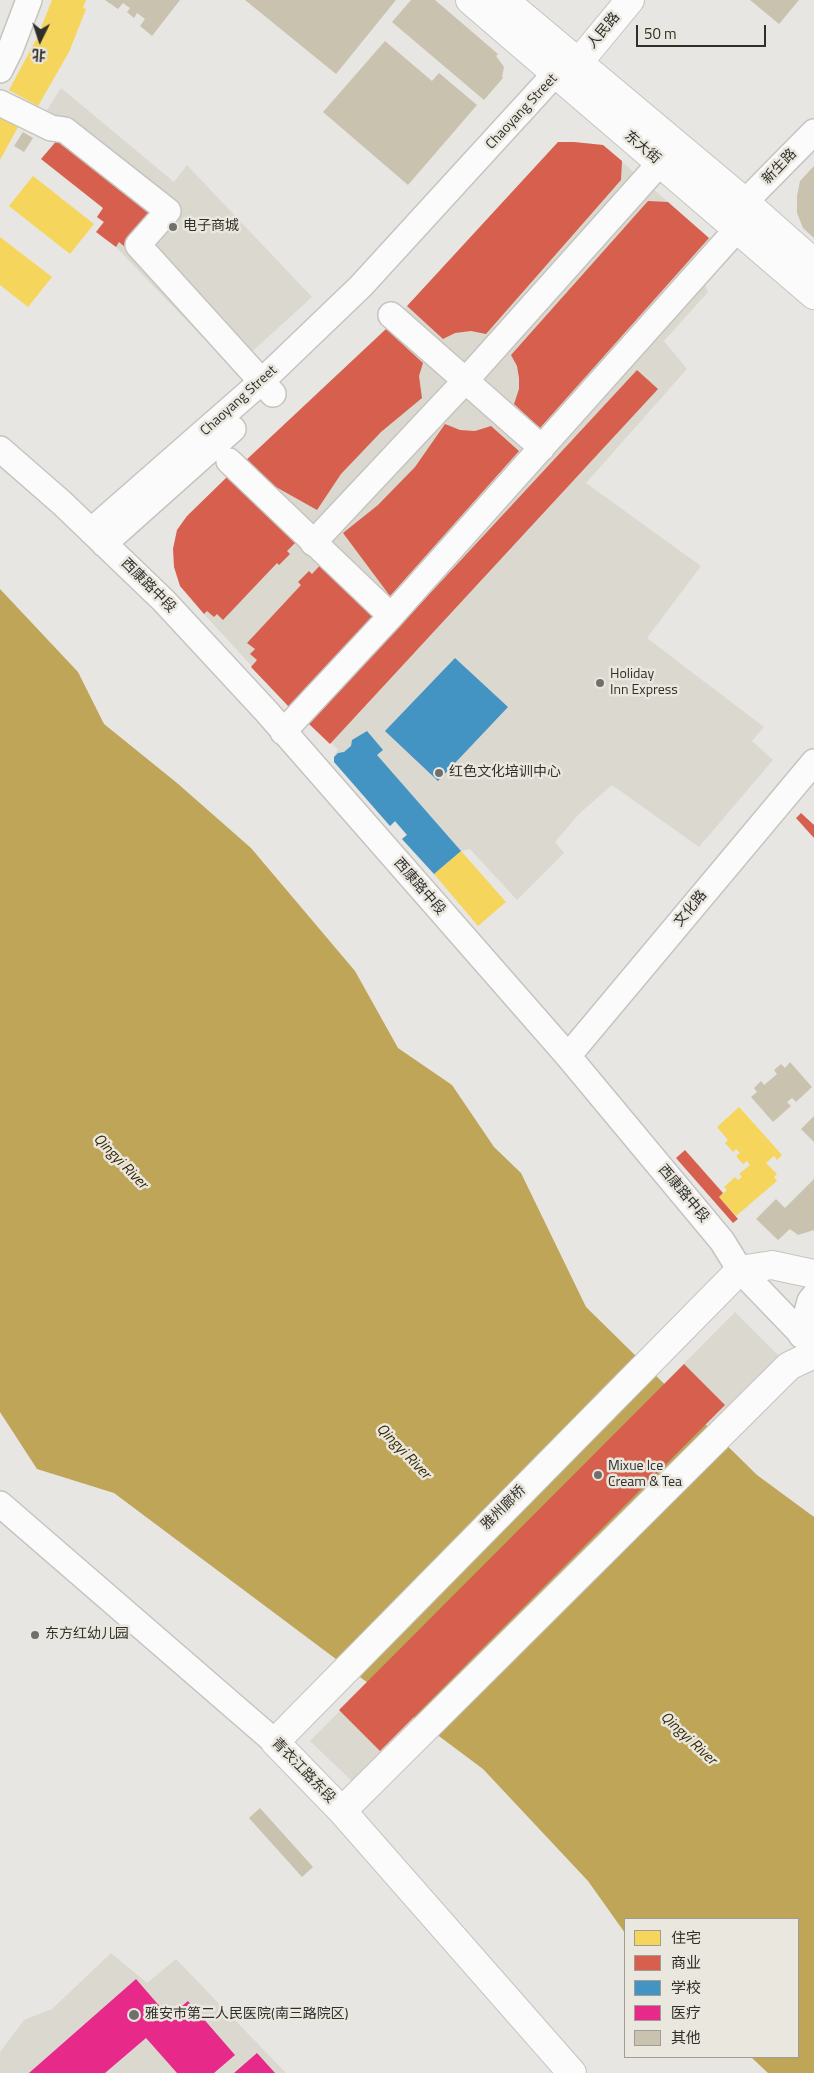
<!DOCTYPE html>
<html>
<head>
<meta charset="utf-8">
<style>
  body { margin:0 }
  #map { position:relative; width:814px; height:2073px; overflow:hidden; background:#e7e6e2; font-family:"Titillium Web","Noto Sans SC",sans-serif }
  canvas { display:block }
  .legend { position:absolute; left:624px; top:1918px; width:175px; height:140px; box-sizing:border-box; background:#eae7df; border:1px solid #a09d97; margin:0; padding:6px 9px; list-style:none; font-size:15px; color:#302f2c }
  .legend li { display:flex; align-items:center; gap:10px; height:25px }
  .legend b { width:25px; border:1px solid #a09d97 }
  .north { position:absolute; left:15px; top:15px; width:50px; height:50px; -webkit-text-stroke:4px #eae7df; paint-order:stroke; rotate:184deg; font-size:14px; font-weight:700; line-height:20px; text-align:center; color:#302f2c }
  .north::after { content:''; display:block; margin:auto; width:18px; height:22px; background:#302f2c; clip-path:polygon(50% 0,100% 100%,50% 72%,0 100%) }
  .scale { position:absolute; left:636px; top:25px; width:130px; height:22px; box-sizing:border-box; border:2px solid #302f2c; border-top:0; padding-left:6px; font-size:15px; line-height:18px; white-space:nowrap; color:#302f2c; -webkit-text-stroke:4px #eae7df; paint-order:stroke }
</style>
</head>
<body>
<div id="map">
<canvas width="814" height="2073"></canvas>
<ul class="legend">
<li><b style="height:14px;background:#f6d55c"></b>住宅</li>
<li><b style="height:14px;background:#d6604d"></b>商业</li>
<li><b style="height:14px;background:#4393c3"></b>学校</li>
<li><b style="height:14px;background:#e7298a"></b>医疗</li>
<li><b style="height:14px;background:#c9c2ae"></b>其他</li>
</ul>
<div class="north">北</div>
<div class="scale">50 m</div>
</div>
<script>
const context = document.querySelector('canvas').getContext('2d');
context.lineJoin = 'round';
function paint(path, color) {
  context.fillStyle = color;
  context.fill(path, 'evenodd');
}
function poly(rows) {
  const path = new Path2D();
  for (const r of rows) {
    path.moveTo(r[0], r[1]);
    for (let i = 2; i < r.length; i += 2) path.lineTo(r[i], r[i + 1]);
  }
  return path;
}
function strokePath(path, color, width, dash) {
  context.strokeStyle = color;
  context.lineWidth = width;
  context.lineCap = dash ? 'butt' : 'round';
  context.setLineDash(dash || []);
  context.stroke(path);
}
function drawText(font, color, halo, rows, align = 'center') {
  context.font = font + ' "Titillium Web","Noto Sans SC",sans-serif';
  context.lineWidth = 5;
  context.setLineDash([]);
  context.textBaseline = 'middle';
  context.strokeStyle = halo;
  context.fillStyle = color;
  for (const [text, x, y, turn = 0] of rows) {
    context.save();
    context.translate(x, y);
    context.rotate((+turn || 0) * Math.PI / 180);
    context.textAlign = isNaN(turn) ? turn : align;
    if (halo) context.strokeText(text, 0, 0);
    context.fillText(text, 0, 0);
    context.restore();
  }
}
paint(poly([
  [61,88,174,182,187,165,312,297,233,369,116,247,96,232,103,222,97,217,103,208,41,159,69,124,47,110],
  [558,142,574,142,603,145,726,253,703,280,708,292,664,341,687,369,586,483,701,566,647,638,764,727,752,741,773,760,699,847,612,785,579,814,555,842,564,853,517,900,470,849,461,851,434,874,402,839,407,834,395,822,390,826,334,762,334,757,338,749,290,708,204,614,173,549,177,530,187,516,388,327],
  [735,1312,782,1359,358,1787,310,1741],
  [111,1953,147,1983,176,1959,286,2073,0,2073,0,2052,24,2020,52,2009]
]), '#dbd8cf');
paint(poly([
  [0,589,78,672,104,724,177,783,251,848,355,971,398,1048,452,1085,494,1147,521,1173,586,1307,757,1475,814,1517,814,2073,768,2073,751,2057,798,2057,798,1919,625,1919,625,1933,588,1881,483,1769,114,1493,37,1469,0,1412]
]), '#bea558');
paint(poly([
  [52,0,86,0,83,8,86,9,69,52,38,106,9,90,37,38],
  [0,118,18,127,0,160],
  [33,176,94,224,70,254,9,206],
  [0,237,52,277,28,307,0,285],
  [461,851,506,902,478,926,434,874],
  [739,1107,782,1155,777,1160,774,1156,766,1163,777,1174,774,1177,777,1181,736,1216,719,1197,727,1190,724,1187,735,1177,738,1180,742,1177,739,1174,750,1165,747,1161,743,1164,736,1156,740,1153,736,1149,733,1152,725,1143,728,1140,717,1127]
]), '#f6d55c');
paint(poly([
  [60,137,154,210,125,247,119,242,116,247,96,232,104,222,97,217,103,208,41,159],
  [558,142,574,142,603,145,622,161,621,180,486,334,471,331,455,333,443,339,407,306],
  [648,201,668,202,709,238,540,428,514,404,519,389,519,378,517,366,511,355],
  [386,329,423,363,419,376,422,398,381,432,341,474,317,510,251,473,243,463],
  [637,370,658,389,330,744,309,724],
  [445,424,460,430,475,431,491,426,519,451,390,596,343,533,378,505,415,467],
  [227,477,299,539,287,551,290,554,279,565,277,563,223,620,217,614,214,617,207,611,204,614,180,586,174,567,173,549,177,530,187,516],
  [324,561,378,612,358,638,356,635,290,708,251,667,257,660,250,654,255,649,247,643,301,585,298,582,309,571,312,574],
  [801,813,814,825,814,838,796,818],
  [685,1150,723,1193,719,1197,738,1219,733,1223,676,1158],
  [684,1364,725,1405,380,1751,339,1710]
]), '#d6604d');
paint(poly([
  [455,658,508,707,438,781,385,731],
  [367,731,383,750,377,755,461,851,434,874,402,839,407,835,395,821,390,826,334,762,334,757,338,753,344,752,351,746,352,740]
]), '#4393c3');
paint(poly([
  [136,1979,169,2017,188,2001,235,2055,214,2073,177,2073,146,2038,105,2073,29,2073],
  [257,2053,275,2073,234,2073]
]), '#e7298a');
paint(poly([
  [105,0,180,0,152,36,140,26,145,19,137,13,134,18,127,12,130,8,123,3,118,9],
  [245,0,396,0,336,74],
  [411,0,435,0,498,54,496,56,504,67,502,77,503,78,484,100,392,22],
  [750,0,799,0,779,24],
  [385,41,432,81,439,73,477,105,408,185,323,112],
  [23,132,33,138,24,152,14,146],
  [814,166,814,238,803,228,797,213,797,196,800,181],
  [790,1062,812,1087,796,1102,792,1098,787,1102,791,1106,773,1122,751,1097,757,1092,754,1088,761,1081,764,1085,777,1074,774,1070,781,1064,785,1068],
  [814,1116,814,1142,801,1129],
  [814,1179,814,1230,798,1235,790,1229,778,1240,756,1219,776,1199,785,1208],
  [260,1808,313,1867,302,1877,249,1818]
]), '#c9c2ae');
const minor = poly([
  [0,70,10,50,29,0],
  [0,103,51,128,65,130,168,211,138,245,273,394],
  [745,202,814,132],
  [391,315,542,448],
  [0,449,62,503,164,601,266,711,568,1056,722,1241,740,1270,814,1347],
  [229,461,391,616],
  [91,531,261,382,361,286,554,75,573,65],
  [313,543,466,380,660,163],
  [104,544,233,429],
  [283,732,391,616,738,228],
  [568,1056,814,762],
  [801,1335,810,1301,814,1296],
  [0,1504,275,1742]
]);
const major = poly([
  [470,0,814,295],
  [504,0,745,202,814,263],
  [578,63,630,0],
  [342,1811,789,1366,814,1354],
  [572,2073,342,1811,275,1742,740,1270,772,1265,814,1274]
]);
strokePath(minor, '#c5c4c0', 28);
strokePath(major, '#c5c4c0', 30);
strokePath(minor, '#fbfbfb', 25);
strokePath(major, '#fbfbfb', 28);
for (const [x, y, r, color] of [
  [173,227,5,"#706f6c"],
  [600,683,5,"#706f6c"],
  [439,773,5,"#706f6c"],
  [598,1475,5,"#706f6c"],
  [35,1635,5,"#706f6c"],
  [134,2015,6,"#706f6c"]
]) {
  const dot = new Path2D();
  dot.arc(x, y, r, 0, 2 * Math.PI);
  context.fillStyle = color;
  context.fill(dot);
  strokePath(dot, '#eae7df', 2);
}
drawText('14px', '#302f2c', '#eae7df', [
  ["人民路",604,31,-50],
  ["Chaoyang Street",522,112,-47],
  ["东大街",642,148,40],
  ["新生路",780,167,-46],
  ["Chaoyang Street",239,401,-42],
  ["西康路中段",148,586,45],
  ["西康路中段",419,887,49],
  ["文化路",691,909,-50],
  ["西康路中段",683,1194,50],
  ["雅州廊桥",504,1508,-45],
  ["青衣江路东段",303,1771,46]
]);
drawText('14px', '#302f2c', '#eae7df', [
  ["电子商城",183,227],
  ["Holiday",610,675],
  ["Inn Express",610,691],
  ["红色文化培训中心",449,773],
  ["Mixue Ice",608,1467],
  ["Cream & Tea",608,1483],
  ["东方红幼儿园",45,1635],
  ["雅安市第二人民医院(南三路院区)",145,2015]
], 'left');
drawText('italic 15px', '#362700', '#eae7df', [
  ["Qingyi River",120,1162,46],
  ["Qingyi River",403,1452,46],
  ["Qingyi River",688,1739,43]
]);
</script>
</body>
</html>
